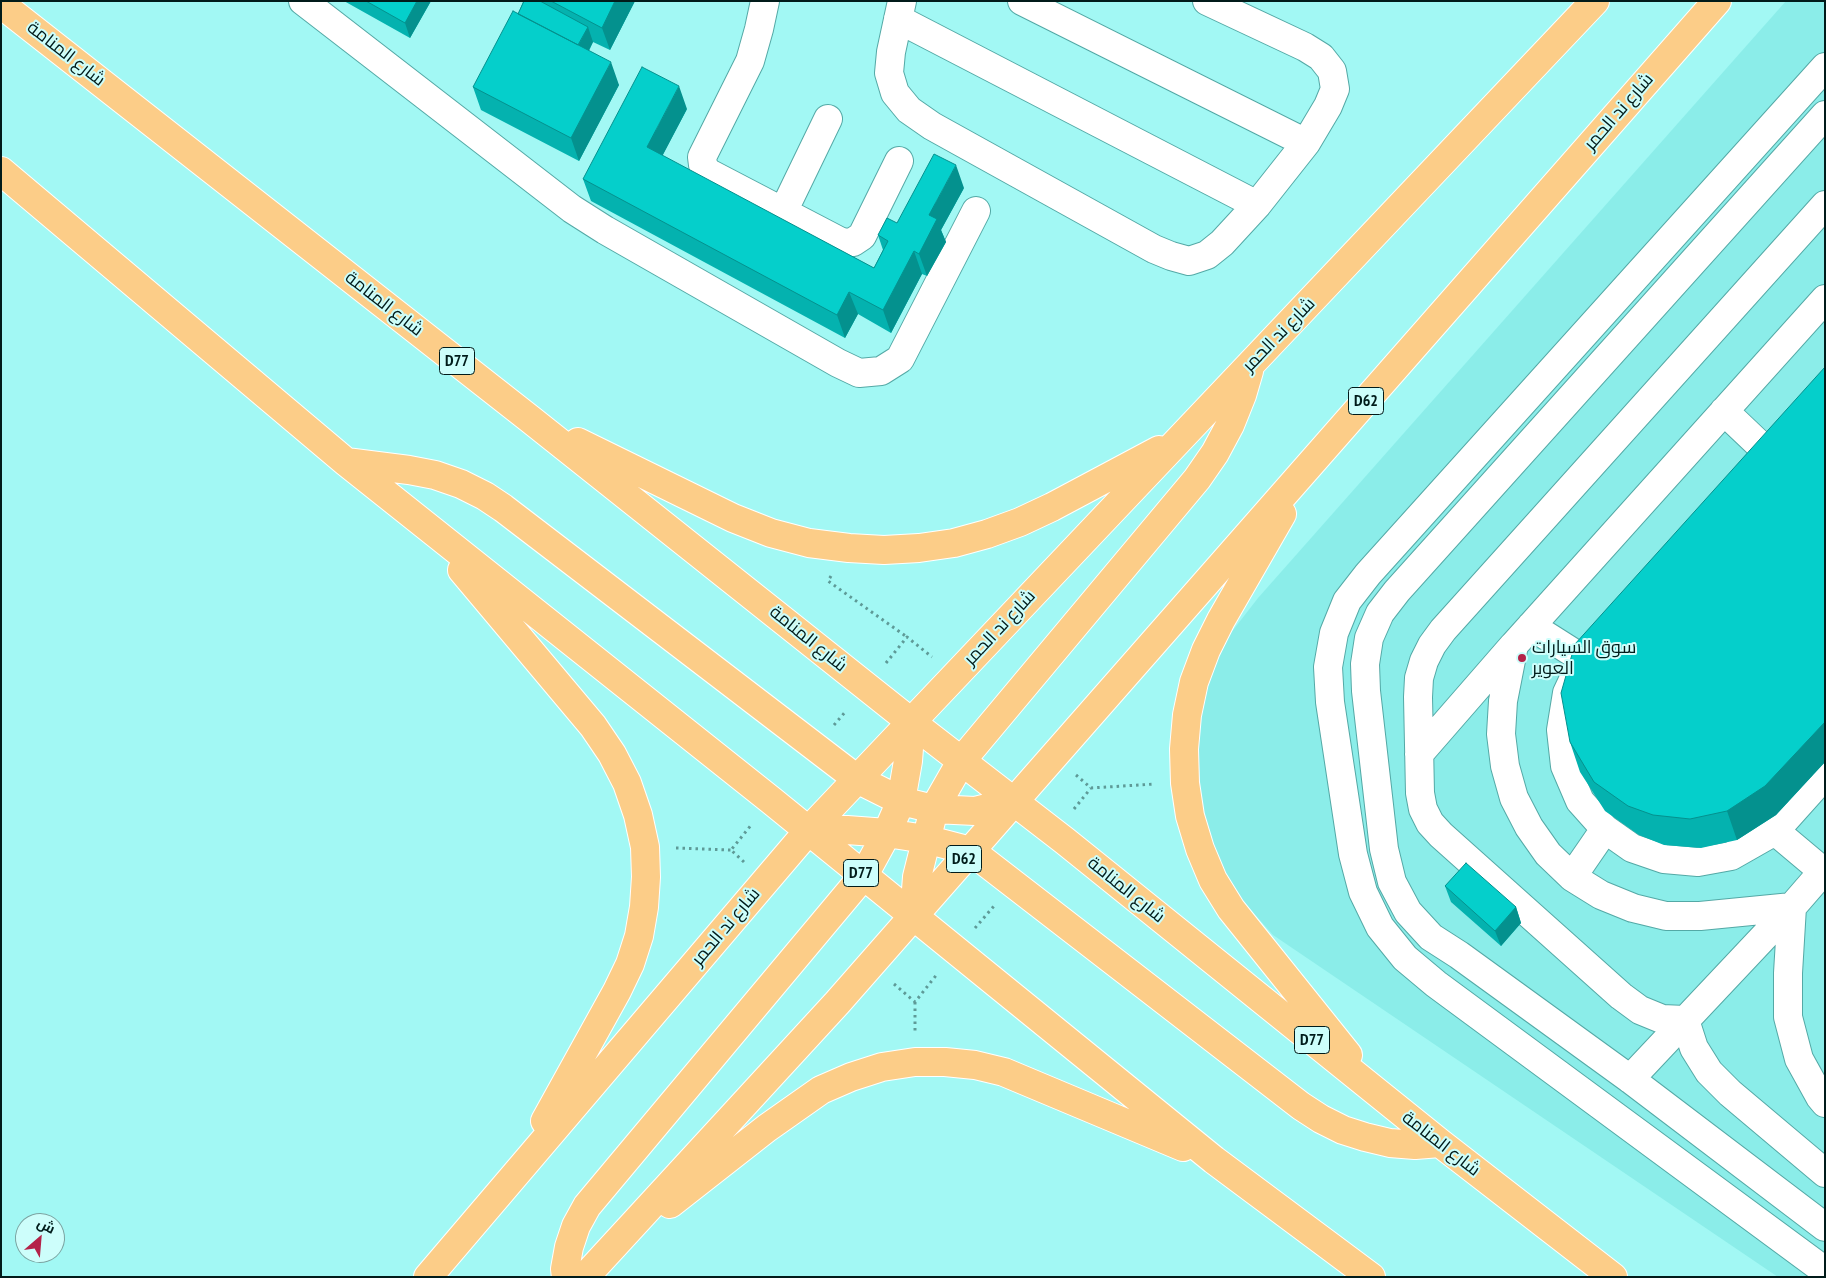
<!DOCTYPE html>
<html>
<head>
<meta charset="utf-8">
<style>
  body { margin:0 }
  #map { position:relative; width:1826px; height:1278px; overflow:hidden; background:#a2f8f4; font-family:"PT Sans Narrow",Cairo,sans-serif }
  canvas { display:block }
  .frame { position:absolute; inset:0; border:2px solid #011b1a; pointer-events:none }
  .north { position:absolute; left:15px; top:1213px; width:50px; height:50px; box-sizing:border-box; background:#cdfefb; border:1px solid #7ba3a1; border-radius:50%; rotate:27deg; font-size:14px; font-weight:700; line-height:20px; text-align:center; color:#011b1a }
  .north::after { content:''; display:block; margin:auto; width:18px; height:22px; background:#b42349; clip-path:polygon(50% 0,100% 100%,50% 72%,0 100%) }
</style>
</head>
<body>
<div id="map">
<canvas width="1826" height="1278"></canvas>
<div class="frame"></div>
<div class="north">ش</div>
</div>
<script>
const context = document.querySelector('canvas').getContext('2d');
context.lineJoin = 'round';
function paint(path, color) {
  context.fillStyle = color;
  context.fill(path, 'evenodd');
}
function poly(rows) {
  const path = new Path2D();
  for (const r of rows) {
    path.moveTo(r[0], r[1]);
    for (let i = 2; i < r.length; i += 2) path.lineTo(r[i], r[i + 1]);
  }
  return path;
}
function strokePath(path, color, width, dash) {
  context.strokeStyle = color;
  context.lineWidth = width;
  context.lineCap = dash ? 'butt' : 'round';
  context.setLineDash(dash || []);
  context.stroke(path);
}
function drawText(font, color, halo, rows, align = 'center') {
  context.font = font + ' "PT Sans Narrow",Cairo,sans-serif';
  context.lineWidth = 4;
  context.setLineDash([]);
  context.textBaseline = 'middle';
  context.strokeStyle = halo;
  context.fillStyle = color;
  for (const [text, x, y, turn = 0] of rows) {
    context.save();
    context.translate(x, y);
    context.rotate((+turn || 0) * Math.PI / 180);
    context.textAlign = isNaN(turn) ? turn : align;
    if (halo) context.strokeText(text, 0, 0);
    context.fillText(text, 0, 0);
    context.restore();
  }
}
paint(poly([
  [1786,1,1825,1,1825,1277,1778,1277,1273,935,1226,882,1206,827,1197,795,1196,721,1207,682,1230,634,1258,598]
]), '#8bede9');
const minor = poly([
  [303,1,572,209,605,230,838,363,859,373,881,371,900,359,976,211],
  [765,1,759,29,750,61,702,157,703,165,707,172,843,243,853,242,862,236,899,161],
  [902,1,891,52,889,73,895,93,909,110,932,126,1154,249,1171,256,1189,261,1207,255,1222,243,1257,205,1306,143,1328,106,1335,89,1332,71,1321,57,1305,47,1207,1],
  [1022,1,1306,143],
  [898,19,1257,205],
  [1825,67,1368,574,1347,601,1334,633,1328,667,1330,702,1353,854,1363,892,1380,927,1405,958,1436,984,1825,1271],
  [1825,115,1397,591,1380,613,1369,638,1365,664,1366,691,1384,849,1392,882,1408,912,1431,937,1459,955,1630,1079,1825,1227],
  [1825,205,1443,630,1432,645,1424,661,1419,678,1418,697,1420,793,1423,809,1430,823,1441,835,1621,996,1640,1010,1662,1019,1685,1020,1694,1048,1709,1072,1730,1093,1825,1173],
  [783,212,828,119],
  [1724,411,1764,449],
  [1531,626,1583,659],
  [1575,676,1567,693,1561,730,1565,766,1580,801,1605,829,1632,848,1664,859,1698,862,1731,856,1775,831,1825,775],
  [1419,754,1513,646],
  [1775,831,1825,873],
  [1825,869,1792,907,1788,973,1788,1017,1799,1059,1820,1097,1825,1103],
  [1572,877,1605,829],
  [1792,907,1700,916,1666,916,1633,908,1601,895,1572,877,1548,854,1529,827,1514,798,1505,766,1501,734,1503,701,1514,645,1825,299],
  [1630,1079,1792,907]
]);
const major = poly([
  [1,4,530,419,911,722,1065,841,1440,1143,1613,1277],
  [1,171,346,462,772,801,1214,1160,1371,1277],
  [578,442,733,518,771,533,809,543,849,548,884,550,919,548,954,543,987,534,1020,522,1052,507,1159,450],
  [346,462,409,470,435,475,461,484,485,496,503,508,857,779,901,801,934,809,975,811,1014,801],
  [1282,514,1221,620,1206,650,1194,682,1187,715,1184,749,1185,783,1190,816,1200,849,1213,880,1231,909,1348,1055],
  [462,570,593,726,612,754,627,783,638,815,645,847,646,877,644,907,639,936,630,964,617,991,545,1121],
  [809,830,847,830,887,833,925,839,971,851,1301,1106,1321,1119,1343,1130,1365,1137,1390,1143,1415,1145,1440,1143],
  [914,916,917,877,934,809,962,760,1197,479,1215,453,1230,425,1242,395,1249,371],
  [670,1204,767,1128,821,1090,851,1077,882,1067,915,1062,945,1062,975,1065,1004,1072,1183,1147],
  [428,1277,809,830,1595,1],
  [566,1277,565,1269,569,1247,576,1226,587,1206,864,875,887,833,901,801,908,761,911,722],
  [585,1277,837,1003,1717,1]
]);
strokePath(minor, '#54a9a6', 30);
strokePath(major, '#fff', 30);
strokePath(poly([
  [831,576,828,581,907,637],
  [886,663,907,637,932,657],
  [834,725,846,711],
  [1076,775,1091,788,1155,784],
  [1074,809,1091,788],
  [676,848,731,850],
  [744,862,731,850,752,824],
  [975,928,994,906],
  [894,984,915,1002,938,973],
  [915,1002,915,1031]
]), '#5e9a97', 3, [2.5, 4]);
strokePath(minor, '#fff', 28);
strokePath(major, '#fccd88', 28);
paint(poly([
  [344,1,431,1,410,38],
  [523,1,635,1,610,50,593,42,589,51,619,85,579,161,481,110,473,87,518,14,523,2],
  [687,109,662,156,874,268,883,250,878,235,897,223,964,188,941,230,946,242,927,276,922,274,891,333,858,314,845,338,591,201,583,179],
  [1825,367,1825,762,1776,815,1737,840,1701,848,1664,845,1639,835,1605,811,1580,772,1570,742],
  [1445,886,1516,907,1521,923,1501,946,1451,902]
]), '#04b2af');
paint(poly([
  [417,1,431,1,410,38,405,23],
  [615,1,635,1,610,50,602,28],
  [588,27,593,42,581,65,576,50],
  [611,62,619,85,579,161,571,138],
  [679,86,687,109,655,170,647,147],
  [956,165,964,188,941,230,946,242,927,276,919,254,929,215],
  [914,251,922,274,891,333,883,310],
  [849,292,858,314,845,338,837,315],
  [1825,722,1825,762,1776,815,1737,840,1727,811],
  [1516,907,1521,923,1501,946,1495,931]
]), '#04918e');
const building = poly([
  [366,1,417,1,405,23,366,1],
  [524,1,540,1,588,27,578,45,518,14,524,1],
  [551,1,615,1,602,28,551,1],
  [513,11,611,62,571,138,473,87,513,11],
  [642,67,679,86,647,147,874,268,888,241,878,235,887,218,897,223,934,154,956,165,929,215,937,219,919,254,914,251,883,310,849,292,837,315,583,179,642,67],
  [1825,367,1825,722,1765,786,1727,811,1690,819,1653,815,1628,806,1594,782,1570,742,1561,693,1575,644,1825,367],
  [1466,863,1516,907,1495,931,1445,886,1466,863]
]);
paint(building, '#05cfcb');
strokePath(building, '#04918e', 1);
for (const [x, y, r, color] of [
  [1522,658,5,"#b42349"]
]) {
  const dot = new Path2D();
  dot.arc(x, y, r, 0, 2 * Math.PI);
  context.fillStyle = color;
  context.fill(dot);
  strokePath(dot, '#cdfefb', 2);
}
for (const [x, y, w] of [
  [457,361,35],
  [1366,401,35],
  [964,859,35],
  [861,873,35],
  [1312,1040,35]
]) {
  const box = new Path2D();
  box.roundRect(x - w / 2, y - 13.5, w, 27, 4);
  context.fillStyle = '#cdfefb';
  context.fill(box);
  strokePath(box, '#011b1a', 1);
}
drawText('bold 16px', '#011b1a', null, [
  ["D77",457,361],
  ["D62",1366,401],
  ["D62",964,859],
  ["D77",861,873],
  ["D77",1312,1040]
]);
drawText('18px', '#011b1a', '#cdfefb', [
  ["شارع المنامة",66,54,38],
  ["شارع ند الحمر",1619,112,-49],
  ["شارع المنامة",384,304,38],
  ["شارع ند الحمر",1279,335,-46],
  ["شارع ند الحمر",1000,628,-47],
  ["شارع المنامة",808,639,39],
  ["شارع المنامة",1126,890,39],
  ["شارع ند الحمر",726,927,-50],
  ["شارع المنامة",1441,1144,38]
]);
drawText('18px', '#011b1a', '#cdfefb', [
  ["سوق السيارات",1532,648],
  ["العوير",1532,669]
], 'left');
</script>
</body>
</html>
